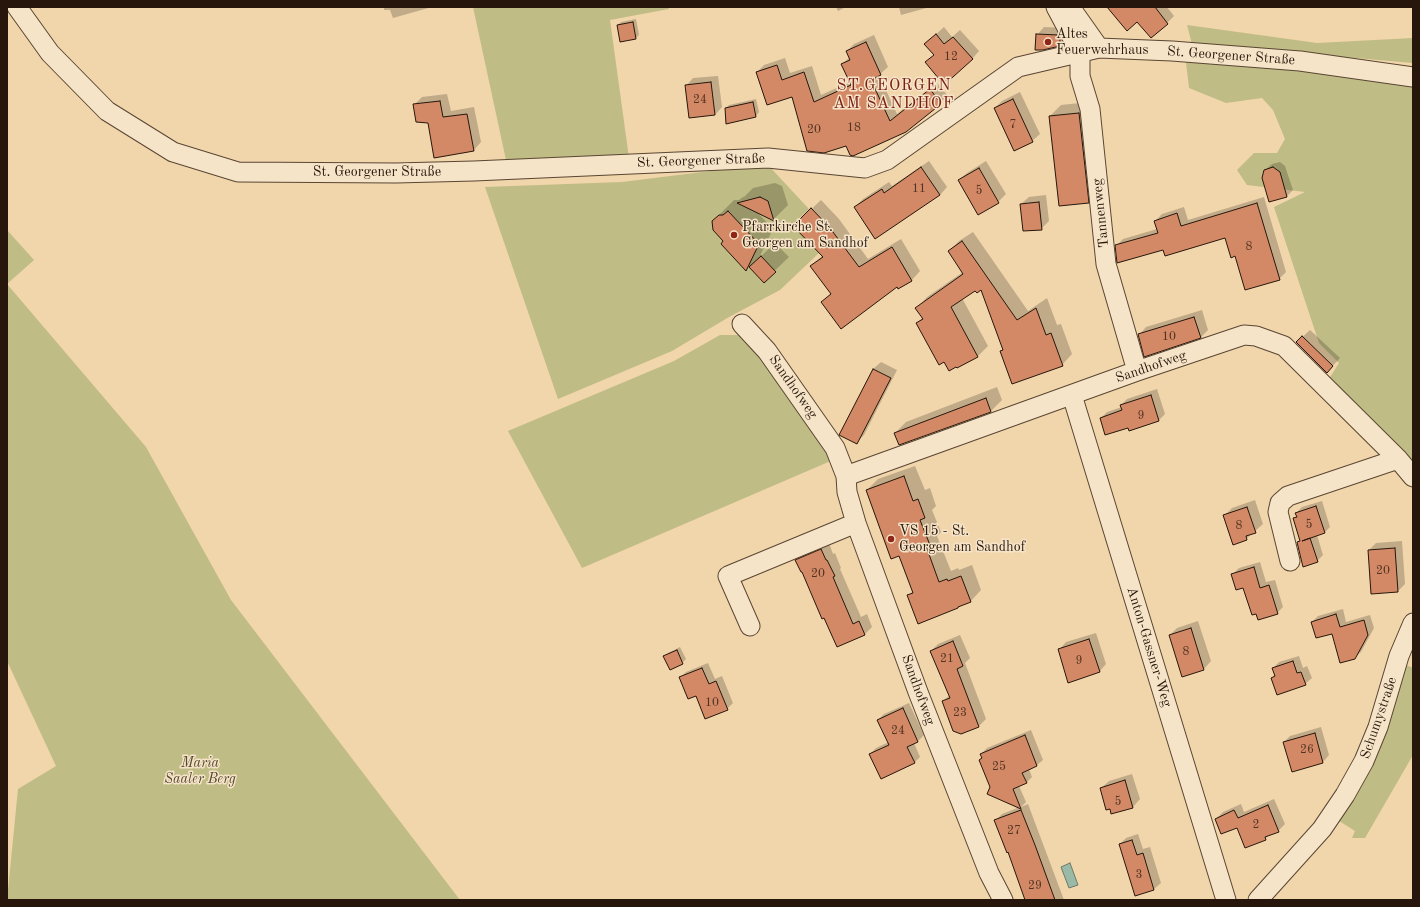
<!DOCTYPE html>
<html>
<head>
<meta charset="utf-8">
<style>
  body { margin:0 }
  #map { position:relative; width:1420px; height:907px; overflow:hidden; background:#f1d5ab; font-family:"Old Standard TT",serif }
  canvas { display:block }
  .frame { position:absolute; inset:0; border:8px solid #26160b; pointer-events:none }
</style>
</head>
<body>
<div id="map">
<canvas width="1420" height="907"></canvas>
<div class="frame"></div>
</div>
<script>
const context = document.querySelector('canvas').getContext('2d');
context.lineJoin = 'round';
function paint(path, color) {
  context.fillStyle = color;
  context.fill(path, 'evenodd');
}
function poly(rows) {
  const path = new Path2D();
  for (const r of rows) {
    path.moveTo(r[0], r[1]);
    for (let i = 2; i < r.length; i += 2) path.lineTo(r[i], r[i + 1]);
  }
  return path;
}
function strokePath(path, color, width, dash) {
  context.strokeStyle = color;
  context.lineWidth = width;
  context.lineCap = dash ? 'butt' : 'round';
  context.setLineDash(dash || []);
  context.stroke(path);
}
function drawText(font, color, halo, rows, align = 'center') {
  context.font = font + ' "Old Standard TT",serif';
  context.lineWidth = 3;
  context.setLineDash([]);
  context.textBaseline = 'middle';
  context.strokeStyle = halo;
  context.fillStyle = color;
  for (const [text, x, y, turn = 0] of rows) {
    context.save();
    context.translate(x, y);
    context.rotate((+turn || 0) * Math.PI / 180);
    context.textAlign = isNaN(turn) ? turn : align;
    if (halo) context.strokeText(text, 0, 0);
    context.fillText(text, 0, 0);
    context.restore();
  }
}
paint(poly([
  [473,7,668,7,669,9,610,20,629,158,506,160],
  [1187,25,1317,43,1413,38,1413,63,1192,44],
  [1186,62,1299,70,1413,87,1413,462,1329,379,1339,363,1319,343,1274,207,1305,192,1247,185,1237,170,1254,153,1277,153,1285,139,1273,110,1262,98,1226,103,1189,88],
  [767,164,809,209,793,224,820,252,780,290,729,317,672,351,558,399,485,187,622,182],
  [7,230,34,260,7,284,146,447,231,600,460,900,7,900,18,789,56,766,7,661],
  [720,335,741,335,758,348,833,460,582,568,508,431,674,361],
  [1404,664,1413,668,1413,755,1365,838,1352,838,1355,831,1336,819]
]), '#c0bc85');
const water = poly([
  [1070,863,1078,885,1069,888,1061,867,1070,863]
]);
paint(water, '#9bb9a7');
strokePath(water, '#6c7869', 1);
paint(poly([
  [384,7,432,7,393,18,390,10,384,10],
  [836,7,846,7,838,11],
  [899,7,930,7,901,15],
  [1116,7,1167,7,1174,16,1167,23,1137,21],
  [636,19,639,35,636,38,618,25,621,22],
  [944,27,952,37,960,30,979,51,972,59,926,63,935,54,933,37],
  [1044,27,1066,28,1067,37,1060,45,1037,35],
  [874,35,888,67,879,75,897,114,937,83,948,96,905,131,847,145,792,96,757,72,764,65,785,58,790,73,812,66,821,95,850,82,842,64,850,57,847,51,854,44],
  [718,76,722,107,715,115,686,86,693,78],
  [1020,92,1040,134,1032,141,995,108,1002,101],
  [447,94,451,111,474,107,481,142,474,150,435,156,428,122,414,105,422,97],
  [756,99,759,112,756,116,727,122,726,108,729,105],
  [1090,102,1099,191,1088,202,1050,116,1061,105],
  [929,161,947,187,940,195,875,238,855,207,863,199,889,182,892,186],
  [986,161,1006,194,998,202,959,180,967,173],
  [1280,162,1285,166,1293,190,1287,196,1265,170,1272,164],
  [775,183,782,186,788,205,774,219,757,212,773,229,759,258,775,243,789,257,764,281,749,266,746,269,725,241,713,221,734,200,739,200,743,197,744,197,753,188],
  [1046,195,1049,221,1041,229,1021,204,1029,197],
  [1264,197,1286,272,1279,279,1235,255,1226,237,1164,249,1116,246,1123,239,1157,229,1155,221,1162,214,1184,207,1188,220],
  [821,200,839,219,868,259,901,239,920,271,912,280,899,288,897,286,822,302,831,293,811,266,823,255,803,217],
  [973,232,1028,311,1047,298,1057,325,1061,324,1072,354,1062,365,1002,351,1004,349,982,289,975,289,962,298,988,346,978,356,917,323,923,317,917,308,927,297,963,272,949,251,959,241],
  [1202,310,1208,330,1201,337,1139,335,1146,327],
  [1310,330,1340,358,1327,372,1297,342],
  [881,362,897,370,864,435,857,442,873,369],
  [997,387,1002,400,991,411,895,433,906,422],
  [1157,389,1165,414,1159,420,1129,430,1129,427,1101,418,1107,412,1122,407,1121,405,1127,399],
  [915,466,925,490,930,488,936,506,932,510,941,532,937,536,951,571,958,568,959,570,972,565,981,590,970,602,960,605,958,608,908,596,913,591,899,555,867,490,878,479],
  [1255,500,1263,524,1246,539,1225,515,1232,508],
  [1322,501,1330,527,1324,533,1317,535,1323,555,1317,561,1298,543,1301,540,1294,519,1297,516,1296,513,1302,507],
  [1402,541,1405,584,1398,591,1369,550,1376,543],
  [829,543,833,554,835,553,841,568,840,569,861,617,867,614,872,627,865,634,837,646,803,570,797,560,804,553],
  [1260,562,1266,582,1275,580,1283,607,1277,613,1244,587,1233,574,1239,568],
  [1343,609,1346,622,1370,615,1374,628,1361,652,1354,658,1332,633,1312,622,1318,616],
  [1198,621,1211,661,1204,669,1170,635,1177,628],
  [1096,633,1106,664,1099,672,1059,650,1066,642],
  [960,635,970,658,965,663,986,719,979,726,961,732,943,701,950,695,931,651,938,644],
  [680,647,686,659,682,663,665,656,668,653],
  [1299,656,1303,668,1307,666,1312,678,1305,684,1272,678,1275,675,1273,668,1279,662],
  [708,663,715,679,722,676,733,703,727,709,696,694,680,678,686,672],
  [909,703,924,735,918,741,914,743,920,757,914,763,870,754,876,748,889,742,878,720,884,714],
  [1321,727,1329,755,1323,762,1292,771,1284,742,1290,736],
  [1031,730,1043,760,1037,765,1029,769,1032,777,1026,783,1019,786,1026,802,1021,807,1028,804,1064,900,1026,900,1009,851,995,821,1002,814,1020,807,991,787,980,760,982,757,981,754,987,748],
  [1132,774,1140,799,1133,807,1112,813,1101,788,1109,781],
  [1274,799,1285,824,1278,831,1270,834,1265,839,1216,819,1223,812,1241,804,1244,812],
  [1138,834,1143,849,1150,847,1161,883,1154,889,1120,844,1126,838]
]), '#0003');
const building = poly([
  [1107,7,1155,7,1168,24,1151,38,1137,22,1127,31,1107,7],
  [633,22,636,39,620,42,617,25,633,22],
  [936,34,944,44,953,37,973,59,944,85,925,62,934,55,924,44,936,34],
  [1036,34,1059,35,1060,39,1060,46,1043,50,1035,50,1036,34],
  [866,42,881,75,871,80,890,121,930,89,941,104,906,132,853,156,850,155,846,146,824,153,807,151,792,97,767,105,756,72,777,65,782,80,804,72,814,102,851,85,841,64,850,60,846,51,866,42],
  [711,82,715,115,689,118,685,85,711,82],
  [1013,99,1033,142,1014,151,994,108,1013,99],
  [440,101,443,117,467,114,474,151,434,158,428,123,416,122,413,104,440,101],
  [753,102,756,117,726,124,725,108,753,102],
  [1079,113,1089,203,1059,206,1049,116,1079,113],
  [921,167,940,195,875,239,854,207,882,189,884,193,921,167],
  [1273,167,1280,172,1287,197,1269,202,1262,178,1264,170,1273,167],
  [979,168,999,203,978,215,958,180,979,168],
  [760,197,768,201,774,221,737,203,760,197],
  [1039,202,1042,230,1023,231,1020,204,1039,202],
  [1257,203,1280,280,1245,290,1235,256,1231,258,1225,238,1165,256,1163,250,1117,263,1115,245,1158,233,1154,221,1177,213,1181,226,1257,203],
  [811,208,830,228,859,267,892,247,912,281,898,289,897,287,841,329,821,302,831,294,810,266,823,257,793,226,811,208],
  [728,211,759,244,746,271,721,244,723,241,713,230,712,221,719,215,723,215,728,211],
  [962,241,1017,320,1036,308,1046,335,1051,333,1063,366,1012,384,1000,351,1003,350,981,290,977,293,975,291,951,307,978,357,957,368,956,367,949,371,944,362,939,365,916,323,923,319,915,308,963,274,948,251,962,241],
  [761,256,776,272,764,283,749,267,761,256],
  [1194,317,1201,338,1144,357,1138,334,1194,317],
  [1302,336,1333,366,1327,373,1296,342,1302,336],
  [873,369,891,378,857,444,839,435,873,369],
  [1151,395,1159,421,1129,431,1128,428,1105,435,1100,418,1122,410,1120,405,1151,395],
  [986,398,991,412,899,445,894,433,986,398],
  [904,476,913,501,918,499,925,518,920,520,930,545,926,546,939,582,947,579,948,581,961,576,971,602,958,607,958,608,918,624,907,595,913,593,899,556,891,559,866,490,904,476],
  [1316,506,1325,533,1302,541,1310,538,1318,562,1303,567,1297,542,1300,541,1293,518,1297,517,1295,513,1316,506],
  [1247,507,1256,533,1246,536,1247,540,1233,545,1223,515,1247,507],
  [1395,548,1398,592,1371,594,1368,550,1395,548],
  [821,549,826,560,827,560,835,576,833,577,853,624,859,621,865,635,837,647,824,618,822,619,802,572,801,572,795,560,821,549],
  [1254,567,1260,588,1269,585,1278,614,1258,620,1256,614,1252,615,1243,588,1236,590,1231,574,1254,567],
  [1336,614,1340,627,1364,620,1368,635,1355,659,1340,663,1332,634,1316,638,1311,622,1336,614],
  [1191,628,1204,670,1182,677,1169,635,1191,628],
  [1089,639,1100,672,1068,683,1058,649,1089,639],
  [953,641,963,666,957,669,979,727,961,734,953,731,942,701,950,698,930,651,953,641],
  [677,650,683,664,670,670,663,656,677,650],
  [1293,661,1297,673,1301,672,1306,685,1277,695,1271,678,1275,676,1272,668,1293,661],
  [702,668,709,684,716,681,728,710,705,719,696,696,688,699,679,677,702,668],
  [903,708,918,742,907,747,915,763,881,779,869,754,889,745,877,720,903,708],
  [1315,733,1323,763,1292,772,1283,742,1315,733],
  [1025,735,1037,766,1022,773,1027,783,1013,789,1021,809,987,794,990,787,979,760,982,758,980,754,1025,735],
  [1125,780,1133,808,1111,814,1110,809,1106,810,1100,788,1125,780],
  [1268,805,1279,832,1265,837,1266,840,1245,848,1237,828,1221,834,1215,819,1234,810,1238,818,1268,805],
  [1021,810,1035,845,1055,900,1025,900,1008,852,1007,853,994,820,1021,810],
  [1132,840,1137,855,1143,853,1154,890,1135,896,1119,844,1132,840]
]);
paint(building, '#d38966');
strokePath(building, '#26160b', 1);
const minor = poly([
  [17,7,50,53,107,111,173,152,238,172,396,173,474,171,768,158,865,168,887,160,1018,67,1099,48,1172,51,1300,61,1413,77],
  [1056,7,1080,52,1080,76,1090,109,1106,264,1137,371],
  [1070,7,1099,48],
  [742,324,767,351,835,448,846,476,847,492,856,523,918,692,989,873,1003,900],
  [1072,395,1226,900],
  [846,476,1137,371,1244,335,1256,336,1284,346,1398,459,1413,477],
  [1290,561,1278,512,1280,503,1288,496,1398,459],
  [750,626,728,576,856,523],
  [1258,900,1322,829,1345,795,1364,761,1378,727,1399,656,1413,623]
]);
strokePath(minor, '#594633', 21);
strokePath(minor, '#f6e4c8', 19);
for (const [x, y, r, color] of [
  [1048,42,4,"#8f2418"],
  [734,235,4,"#8f2418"],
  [891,539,4,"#8f2418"]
]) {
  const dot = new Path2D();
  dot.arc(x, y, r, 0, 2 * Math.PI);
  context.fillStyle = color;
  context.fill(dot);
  strokePath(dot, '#f6e4c8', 1.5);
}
drawText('12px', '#513322', null, [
  ["12",951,57],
  ["24",700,100],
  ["7",1013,125],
  ["18",854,128],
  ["20",814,130],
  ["11",919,189],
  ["5",979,191],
  ["8",1249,247],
  ["10",1169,337],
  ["9",1141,416],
  ["5",1309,525],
  ["8",1239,526],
  ["20",1383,571],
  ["20",818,574],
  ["8",1186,652],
  ["21",947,659],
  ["9",1079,661],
  ["10",712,703],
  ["23",960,713],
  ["24",898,731],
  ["26",1307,750],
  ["25",999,767],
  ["5",1118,802],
  ["2",1256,825],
  ["27",1014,831],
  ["3",1139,875],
  ["29",1035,886]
]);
drawText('14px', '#26160b', '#f6e4c8', [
  ["Altes",1056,34],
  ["Feuerwehrhaus",1056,50],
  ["Pfarrkirche St.",742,227],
  ["Georgen am Sandhof",742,243],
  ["VS 15 - St.",899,531],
  ["Georgen am Sandhof",899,547]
], 'left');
drawText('14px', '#26160b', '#f6e4c8', [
  ["St. Georgener Straße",1231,56,4],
  ["St. Georgener Straße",701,161,-2],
  ["St. Georgener Straße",377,172],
  ["Tannenweg",1101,213,-96],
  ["Sandhofweg",1151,367,-19],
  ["Sandhofweg",793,387,55],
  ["Anton-Gassner-Weg",1149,647,73],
  ["Sandhofweg",918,690,70],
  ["Schumystraße",1379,718,-71]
]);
drawText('italic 14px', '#544830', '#f6e4c8', [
  ["Maria",200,763],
  ["Saaler Berg",200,779]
]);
context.letterSpacing = '1px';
drawText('16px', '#7a1f14', '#f6e4c8', [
  ["ST.GEORGEN",894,86],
  ["AM SANDHOF",894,104]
]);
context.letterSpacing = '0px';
</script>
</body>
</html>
